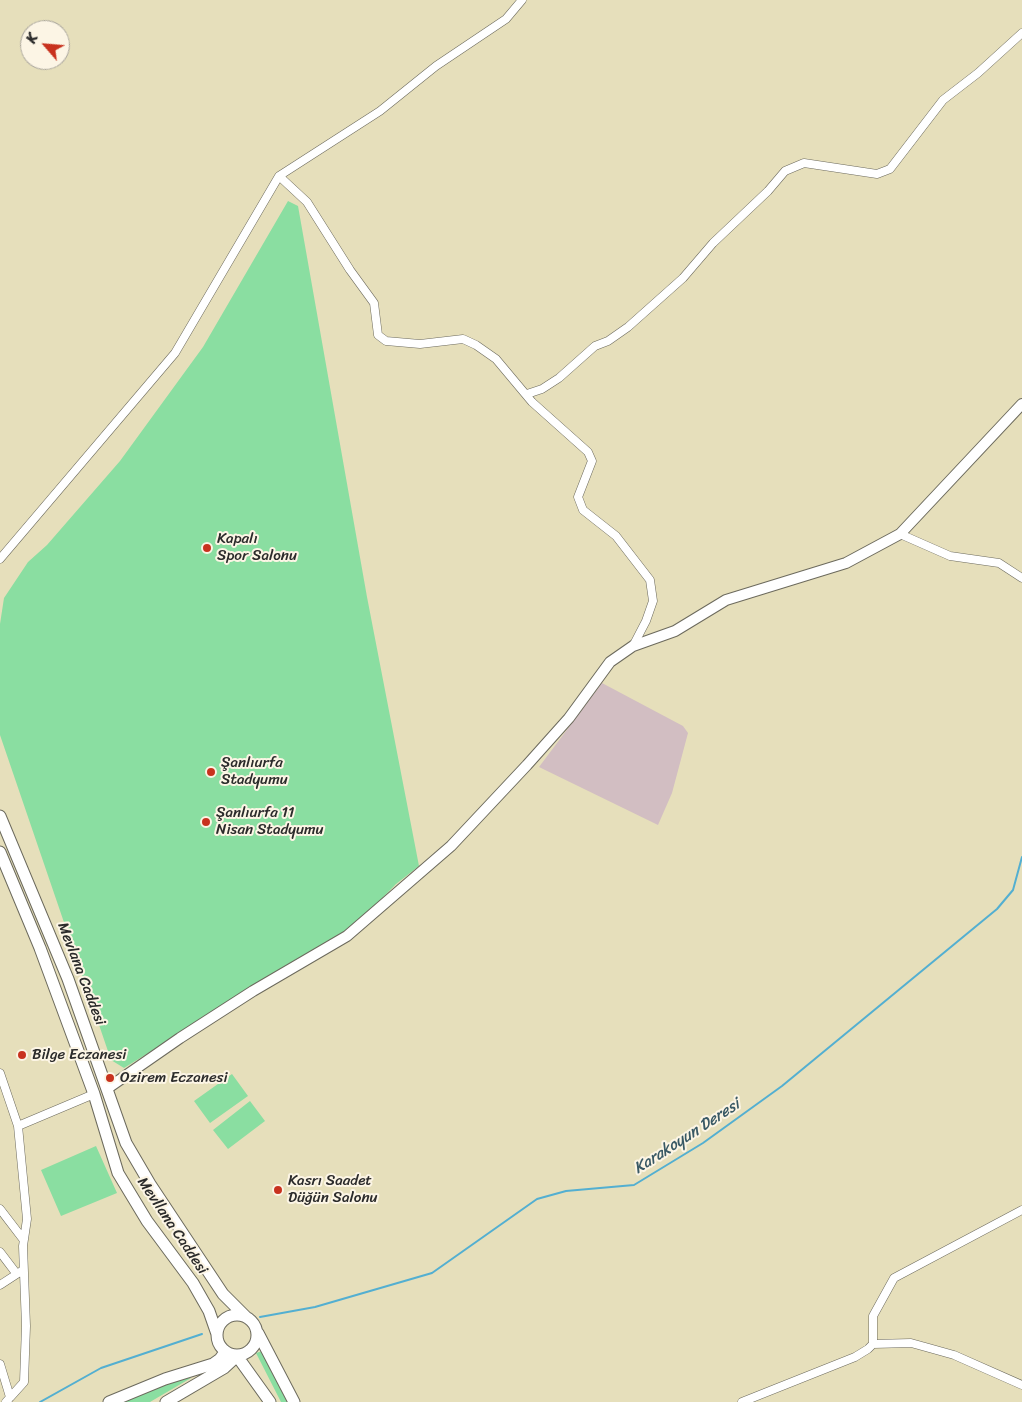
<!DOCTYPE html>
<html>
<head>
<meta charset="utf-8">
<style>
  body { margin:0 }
  #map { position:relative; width:1022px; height:1402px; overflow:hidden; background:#e6dfbb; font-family:Sriracha,sans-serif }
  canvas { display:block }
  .north { position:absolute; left:20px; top:20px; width:50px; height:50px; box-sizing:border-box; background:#fcf5e5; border:1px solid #a8a49b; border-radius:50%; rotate:297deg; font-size:14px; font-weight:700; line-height:20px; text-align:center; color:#2b2b2b }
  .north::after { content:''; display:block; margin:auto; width:18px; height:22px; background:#c8321e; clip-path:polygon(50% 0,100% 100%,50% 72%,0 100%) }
</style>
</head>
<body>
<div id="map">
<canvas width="1022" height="1402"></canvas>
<div class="north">K</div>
</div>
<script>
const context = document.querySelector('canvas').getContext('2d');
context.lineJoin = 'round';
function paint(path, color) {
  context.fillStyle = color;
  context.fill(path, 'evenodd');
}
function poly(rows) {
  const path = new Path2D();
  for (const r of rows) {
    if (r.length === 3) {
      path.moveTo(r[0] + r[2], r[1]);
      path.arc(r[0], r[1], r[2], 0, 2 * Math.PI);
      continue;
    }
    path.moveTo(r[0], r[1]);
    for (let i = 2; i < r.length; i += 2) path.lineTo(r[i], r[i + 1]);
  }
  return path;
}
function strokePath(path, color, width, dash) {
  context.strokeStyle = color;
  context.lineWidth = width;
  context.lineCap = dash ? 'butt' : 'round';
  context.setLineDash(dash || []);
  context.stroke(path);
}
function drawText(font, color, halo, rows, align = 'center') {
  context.font = font + ' Sriracha,sans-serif';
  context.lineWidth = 4;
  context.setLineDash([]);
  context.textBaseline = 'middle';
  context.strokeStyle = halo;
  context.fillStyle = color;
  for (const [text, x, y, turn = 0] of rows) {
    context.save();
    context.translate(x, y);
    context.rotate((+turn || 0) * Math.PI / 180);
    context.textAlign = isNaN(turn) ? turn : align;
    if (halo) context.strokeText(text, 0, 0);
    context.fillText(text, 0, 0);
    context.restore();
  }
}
paint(poly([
  [602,683,683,726,688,733,672,793,658,825,539,767]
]), '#d2bec2');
paint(poly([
  [288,201,298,206,367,597,419,866,396,884,357,924,124,1068,111,1060,0,735,0,624,4,598,28,562,47,545,120,461,203,347],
  [232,1074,248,1096,210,1123,194,1101],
  [250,1101,265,1121,228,1149,213,1130],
  [96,1146,117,1193,61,1216,41,1170],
  [262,1351,288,1402,281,1402,256,1353],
  [185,1377,191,1378,150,1402,119,1402]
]), '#8adea1');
strokePath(poly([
  [260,1317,315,1307,432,1273,537,1199,566,1191,634,1185,703,1143,782,1086,997,909,1013,890,1022,857],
  [40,1402,101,1368,202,1334]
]), '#53afd1', 2);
const minor = poly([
  [279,176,307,202,350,270,374,303,378,335,386,341,420,344,463,339,476,345,496,359,532,402,588,452,592,461,578,497,583,510,616,536,650,580,653,601,646,621,633,646],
  [527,394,542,389,559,378,595,346,608,341,628,327,683,278,713,243,768,191,785,171,804,163,877,174,890,169,943,100,978,73,1022,33],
  [900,534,950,556,999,563,1022,578],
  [0,559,175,353,279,176,380,111,436,66,506,19,522,0],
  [0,1073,18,1126,27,1219,23,1246,26,1326,24,1382,6,1402],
  [18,1126,94,1094],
  [0,1209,23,1239],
  [0,1252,16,1273],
  [0,1285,23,1270],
  [873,1344,911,1343,929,1348,954,1355,1022,1385],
  [0,1364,10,1397],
  [742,1402,855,1357,868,1349,873,1344,873,1316,894,1278,1022,1210]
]);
const tertiary = poly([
  [108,1088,180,1038,253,991,347,936,451,846,527,765,569,718,610,662,633,646,675,631,726,600,846,563,900,534,1022,404]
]);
const secondary = poly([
  [0,816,68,979,126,1143,150,1184,223,1294,246,1317],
  [0,852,40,948,94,1094,118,1173,147,1221,193,1283,209,1311,217,1334],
  [237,1335,20],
  [258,1333,294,1402],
  [109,1402,165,1379,213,1364,220,1359,225,1352],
  [166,1402,224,1368,237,1356,270,1402]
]);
strokePath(minor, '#6c6a5d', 9);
strokePath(tertiary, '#6c6a5d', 12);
strokePath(secondary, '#6c6a5d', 13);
strokePath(minor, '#fff', 8);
strokePath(tertiary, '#fff', 10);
strokePath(secondary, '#fff', 11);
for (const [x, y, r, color] of [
  [207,548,5,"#c8321e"],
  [211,772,5,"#c8321e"],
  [206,822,5,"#c8321e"],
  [22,1055,5,"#c8321e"],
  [110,1078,5,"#c8321e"],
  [278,1190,5,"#c8321e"]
]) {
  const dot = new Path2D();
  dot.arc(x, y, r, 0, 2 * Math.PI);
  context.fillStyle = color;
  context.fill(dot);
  strokePath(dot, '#fcf5e5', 2);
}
drawText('15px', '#2b2b2b', '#fcf5e5', [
  ["Kapalı",217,539],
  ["Spor Salonu",217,556],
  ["Şanlıurfa",221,763],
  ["Stadyumu",221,780],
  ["Şanlıurfa 11",216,813],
  ["Nisan Stadyumu",216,830],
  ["Bilge Eczanesi",32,1055],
  ["Ozirem Eczanesi",120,1078],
  ["Kasrı Saadet",288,1181],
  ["Düğün Salonu",288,1198]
], 'left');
drawText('15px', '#2b2b2b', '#fcf5e5', [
  ["Mevlana Caddesi",81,974,69],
  ["Mevllana Caddesi",172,1226,56]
]);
drawText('italic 16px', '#395965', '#fcf5e5', [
  ["Karakoyun Deresi",687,1137,-33]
]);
</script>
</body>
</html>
